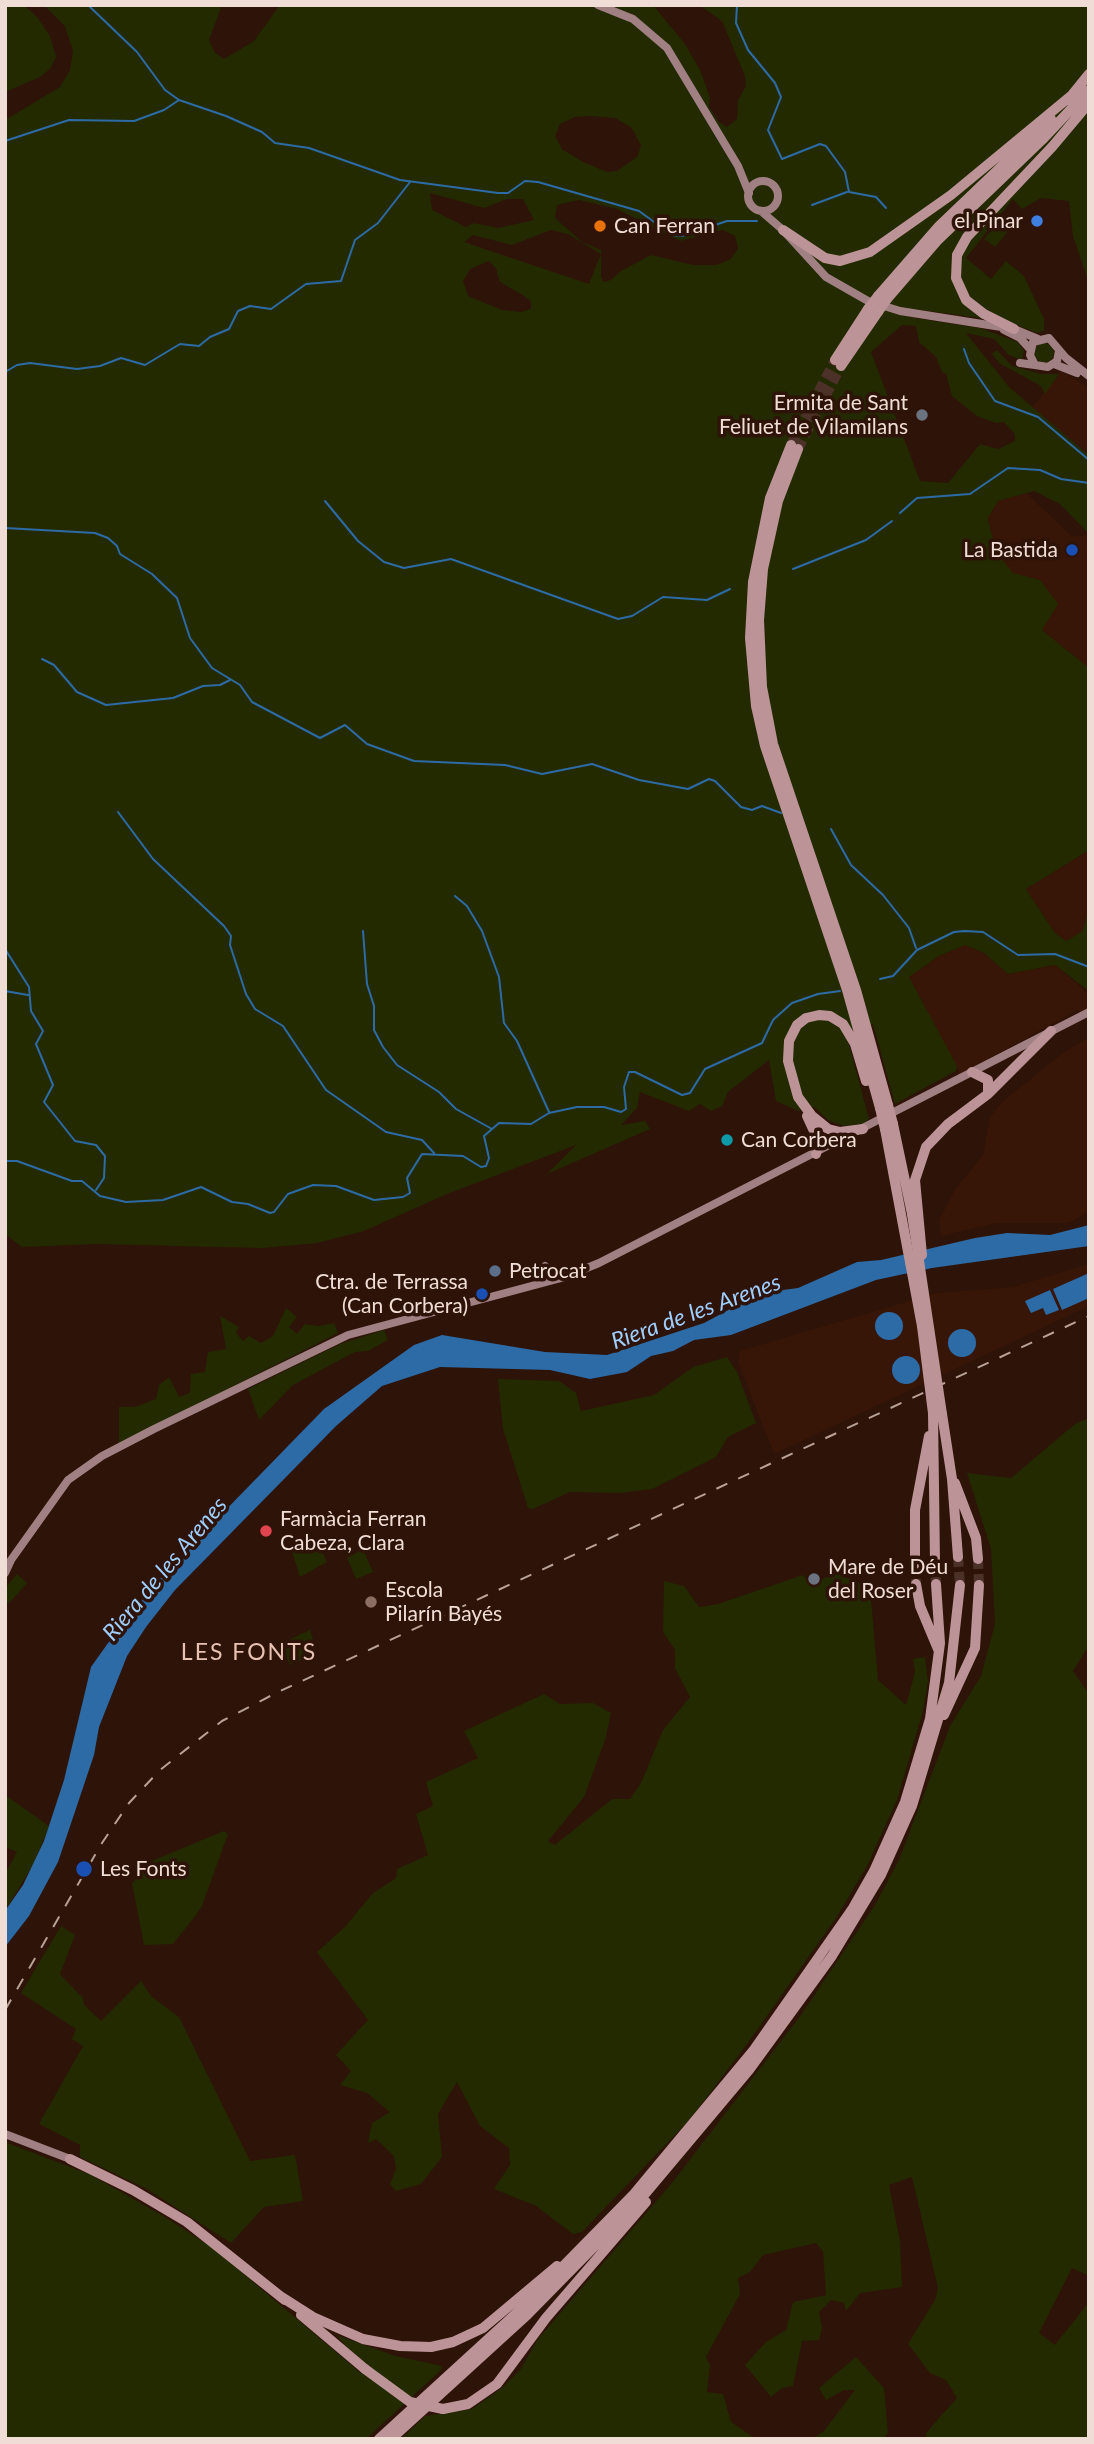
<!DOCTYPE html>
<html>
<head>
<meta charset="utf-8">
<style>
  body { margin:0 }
  #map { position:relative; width:1094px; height:2444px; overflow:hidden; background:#2e1308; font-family:Lato,sans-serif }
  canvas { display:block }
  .frame { position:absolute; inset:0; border:7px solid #f0ddd5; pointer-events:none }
</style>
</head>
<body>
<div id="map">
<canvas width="1094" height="2444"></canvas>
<div class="frame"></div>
</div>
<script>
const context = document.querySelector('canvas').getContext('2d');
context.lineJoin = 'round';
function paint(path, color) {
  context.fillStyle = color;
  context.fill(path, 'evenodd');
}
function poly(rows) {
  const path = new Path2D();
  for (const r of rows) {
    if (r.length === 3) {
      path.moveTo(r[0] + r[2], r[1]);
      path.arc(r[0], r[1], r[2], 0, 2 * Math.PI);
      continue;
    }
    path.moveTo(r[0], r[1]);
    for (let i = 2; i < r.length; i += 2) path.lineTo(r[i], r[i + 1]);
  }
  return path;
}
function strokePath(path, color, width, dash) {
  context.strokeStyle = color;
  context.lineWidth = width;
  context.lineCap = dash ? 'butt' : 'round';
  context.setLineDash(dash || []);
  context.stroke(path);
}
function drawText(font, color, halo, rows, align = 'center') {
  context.font = font + ' Lato,sans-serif';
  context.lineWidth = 7;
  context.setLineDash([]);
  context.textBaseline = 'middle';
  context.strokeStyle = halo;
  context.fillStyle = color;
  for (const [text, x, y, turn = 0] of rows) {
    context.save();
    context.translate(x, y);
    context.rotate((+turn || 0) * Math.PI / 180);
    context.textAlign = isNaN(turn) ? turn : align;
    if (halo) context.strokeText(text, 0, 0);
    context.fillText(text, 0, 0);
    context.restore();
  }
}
paint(poly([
  [1061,371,1089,388,1089,454,1031,409],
  [1026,493,1072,536,1089,535,1089,668,1041,629,1040,580,1013,574,996,552,988,518,998,501],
  [1089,850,1089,929,1066,941,1055,933,1026,889],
  [965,945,984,953,1008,974,1055,965,1089,994,1089,1021,1078,1010,960,1074,909,977,939,956],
  [1089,1037,1089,1211,1069,1223,997,1223,941,1236,939,1220,956,1188,983,1155,990,1117,1003,1101,1063,1053],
  [1089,1264,1089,1306,774,1454,738,1362,740,1351,936,1293,1013,1287]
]), '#371607');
paint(poly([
  [5,5,24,5,37,17,50,36,56,57,50,69,40,77,5,92],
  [44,5,222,5,209,40,215,53,224,59,254,41,280,5,653,5,685,44,700,70,710,98,709,107,719,122,727,127,737,119,738,100,746,86,745,76,722,21,699,5,1089,5,1089,283,1073,236,1069,201,1041,198,1022,209,1013,199,966,258,991,279,1006,261,1024,276,1044,319,1044,331,1037,333,987,313,964,291,958,275,959,258,970,239,1006,201,995,204,979,221,961,241,953,259,954,282,959,294,968,305,987,319,914,309,908,317,980,328,1018,342,1024,351,1022,360,1009,355,994,339,966,333,1009,387,1089,455,1089,534,1060,504,1034,491,998,501,988,518,996,552,1013,573,1040,580,1058,604,1042,630,1089,668,1089,850,1026,889,1055,933,1066,941,1083,931,1087,915,1089,918,1089,991,1055,965,1008,974,984,953,965,945,939,956,909,977,957,1066,956,1071,895,1104,873,1024,846,1033,869,1119,862,1124,844,1126,828,1120,814,1107,798,1111,776,1101,769,1060,728,1092,722,1106,711,1111,700,1104,689,1111,640,1092,637,1108,621,1125,645,1121,650,1129,547,1174,576,1145,447,1194,364,1231,317,1243,263,1248,96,1244,22,1247,5,1234,5,120,60,87,70,70,73,51,65,26],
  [591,116,615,118,632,128,641,146,637,157,617,171,607,172,583,162,562,149,555,136,560,124,575,117],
  [430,193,484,208,507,199,523,199,534,220,498,228,474,223,466,227,432,210],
  [579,200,617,209,680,241,723,230,735,236,738,248,731,259,716,265,693,265,651,255,621,271,611,280,604,282,601,276,601,250,582,242,555,218,557,205],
  [551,230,568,234,601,254,589,284,464,242,473,235,512,245],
  [489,261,496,268,500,282,526,297,531,302,531,309,521,312,502,310,468,296,463,281,470,269],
  [902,325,916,326,919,342,936,357,942,372,946,374,952,396,977,416,996,423,1004,422,1015,434,1015,441,998,449,980,444,948,483,920,481,871,352],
  [1002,216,1013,225,995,247,984,239],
  [1044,353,10],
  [997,350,1012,366,1041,374,1059,374,1045,394,1041,386,999,363,992,354],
  [286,1308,297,1317,289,1327,297,1334,305,1324,318,1326,334,1323,338,1333,119,1444,119,1407,135,1407,156,1399,159,1385,169,1377,179,1397,190,1393,191,1374,205,1372,208,1352,226,1349,220,1316,239,1327,236,1333,243,1341,249,1336,261,1343,273,1336],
  [384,1330,388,1340,368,1351,355,1352,293,1385,259,1420,248,1389,340,1344],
  [727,1357,737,1372,756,1423,728,1437,716,1457,652,1489,620,1493,570,1492,533,1509,528,1508,503,1429,498,1379,559,1381,576,1393,581,1411,654,1395,693,1367],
  [1089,1418,1089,1645,1073,1671,1089,1694,1089,2276,1072,2268,1039,2333,1055,2345,1089,2302,1089,2439,926,2439,926,2433,957,2398,946,2380,930,2373,908,2344,935,2300,938,2288,912,2177,889,2185,900,2241,902,2287,860,2293,846,2311,844,2303,831,2300,819,2312,822,2328,819,2340,802,2341,793,2386,782,2388,771,2397,745,2365,766,2342,786,2330,793,2302,826,2295,823,2251,816,2243,763,2255,750,2272,738,2278,740,2294,706,2357,710,2365,707,2392,723,2394,731,2422,756,2439,401,2439,425,2416,472,2409,502,2388,520,2370,538,2339,671,2184,801,2015,875,1905,899,1860,950,1726,981,1676,995,1624,991,1549,967,1473,1011,1478,1075,1424],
  [311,1538,316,1539,327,1562,300,1577,291,1548],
  [363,1549,373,1572,356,1579,347,1558],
  [835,1573,870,1587,878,1680,906,1705,915,1672,913,1659,925,1657,928,1682,923,1711,897,1800,867,1866,836,1918,750,2040,691,2118,582,2232,573,2234,536,2206,494,2189,510,2165,509,2148,480,2126,457,2082,438,2114,442,2157,421,2184,396,2191,390,2184,396,2169,394,2156,376,2139,368,2143,372,2123,390,2112,367,2093,340,2085,351,2071,336,2055,368,2020,317,1952,345,1927,372,1894,396,1878,397,1869,428,1855,416,1814,433,1806,426,1782,478,1758,464,1731,544,1694,560,1704,593,1703,611,1713,605,1740,584,1797,548,1841,555,1845,612,1799,630,1799,641,1783,663,1730,690,1697,675,1668,675,1650,663,1632,664,1581,684,1586,699,1607,718,1604,803,1575,812,1584],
  [17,1574,27,1583,9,1603,5,1600,5,1588],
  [310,1630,317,1653,290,1665,280,1644],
  [8,1797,49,1826,34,1863,5,1911,5,1874,17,1852,5,1847,5,1801],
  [224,1831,228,1834,202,1906,196,1915,173,1944,144,1945,132,1883,141,1874,142,1865],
  [61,1926,75,1935,60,1974,83,1998,84,2005,101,2021,141,1981,151,1996,179,2017,250,2161,295,2155,303,2201,264,2207,231,2243,147,2189,80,2157,80,2145,39,2124,83,2046,72,2039,76,2029,21,1993],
  [5,2142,91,2175,165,2217,213,2248,362,2374,367,2373,337,2335,395,2356,438,2365,442,2367,440,2371,366,2439,5,2439],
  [856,2357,884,2388,888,2433,883,2439,812,2439,824,2431,855,2390,844,2390,826,2400,819,2388]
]), '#232a00');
paint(poly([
  [1089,1225,1089,1246,932,1268,876,1280,731,1335,694,1340,673,1351,651,1356,627,1372,590,1379,550,1370,440,1367,382,1386,336,1426,289,1474,175,1590,146,1627,127,1656,99,1727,94,1755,58,1862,29,1916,5,1947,5,1911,23,1885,44,1841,64,1780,91,1667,128,1615,176,1561,324,1409,414,1345,442,1335,545,1352,607,1355,704,1323,760,1293,798,1288,857,1262,881,1260,975,1238,1007,1233,1050,1235],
  [1089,1273,1089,1298,1062,1310,1053,1289],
  [1050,1290,1059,1310,1046,1315,1043,1308,1031,1313,1025,1301],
  [889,1326,14],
  [962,1343,14],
  [906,1370,14]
]), '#2c6ba6');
strokePath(poly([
  [88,5,137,52,165,90,179,100],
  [737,5,736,23,748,50,775,83,781,97,768,130,782,159,820,144,826,146,845,172,849,192,876,197,886,208],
  [5,141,69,120,134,121,164,110,179,100,226,116,262,132,275,143,309,148,400,180,498,193,508,193,525,181,538,182,639,211,672,235,682,236,727,221,757,221],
  [812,205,847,192],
  [964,349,969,363,995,401,1038,417,1089,460],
  [5,372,17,365,30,363,77,369,100,366,121,358,145,365,180,344,199,346,210,337,229,329,238,311,250,306,271,309,306,284,341,281,355,240,378,223,410,182],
  [325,501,358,541,384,562,404,568,451,559,618,619,632,616,663,597,707,600,730,589],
  [900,513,917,498,970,494,1008,468,1040,470,1061,479,1089,483],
  [5,528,95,533,108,538,117,546,120,554,152,574,177,598,190,638,212,668,240,685,252,702,320,738,345,725,367,744,414,761,505,765,542,774,592,764,639,780,688,789,709,779,715,781,741,807,752,810,762,806,781,813],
  [793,569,866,540,892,521],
  [42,659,54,665,77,692,106,705,173,698,203,686,220,685,230,680],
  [118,812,153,859,224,926,231,936,230,945,246,994,255,1009,283,1026,326,1090,386,1132,422,1140,434,1153],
  [831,829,851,865,883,895,909,928,916,948],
  [455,896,467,906,482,931,499,977,504,1023,517,1041,549,1112],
  [363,931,367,984,374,1006,374,1030,383,1047,397,1065,439,1092,456,1109,492,1129],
  [5,949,29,987,31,1011,43,1031,36,1044,53,1085,44,1102,75,1141,96,1145,105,1156,104,1178,96,1190],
  [880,979,893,976,917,950,954,932,965,931,983,932,1018,955,1055,954,1089,967],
  [5,991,28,995],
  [5,1161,17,1161,72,1181,82,1181,100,1196,126,1202,163,1200,201,1187,232,1202,248,1204,270,1213,274,1212,288,1194,313,1185,336,1186,374,1200,403,1197,410,1193,407,1178,422,1154,463,1156,481,1167,486,1166,489,1158,484,1136,499,1123,531,1124,549,1113,577,1107,604,1107,621,1112,626,1109,624,1087,629,1072,635,1072,682,1095,690,1093,705,1069,762,1043,773,1020,792,1003,818,994,840,991]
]), '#2c6ba6', 2);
strokePath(poly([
  [791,445,835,360],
  [798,449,841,366],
  [958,1557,960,1585],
  [978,1559,979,1585],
  [935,1562,936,1584],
  [915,1564,916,1584]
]), '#4b3127', 10, [10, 5]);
strokePath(poly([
  [598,5,633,19,667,48,738,166,749,193],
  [763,196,15],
  [761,211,783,230,826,277,868,301,900,311,1014,329,1038,339],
  [1004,330,1020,338,1030,349],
  [1059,351,1057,361,1048,367,1035,365,1030,355,1033,342,1049,338,1066,358,1089,376],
  [1020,363,1035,365],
  [1054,364,1077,373],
  [545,1266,556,1279],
  [5,1573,11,1560,68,1480,102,1456,154,1429,348,1335,565,1277,599,1263,1089,1012],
  [5,2134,70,2159]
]), '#a18083', 8);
strokePath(poly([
  [1068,100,1089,74],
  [783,230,825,258,840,261,870,252,951,195,1072,95],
  [878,296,939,226,1051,119],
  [887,299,937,241,1042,140,1089,90],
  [1014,329,984,314,966,300,956,278,957,255,967,237,1052,147,1089,103],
  [835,360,868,309],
  [841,366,878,312],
  [791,445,770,498,753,582,750,638,756,706,765,746,847,990,880,1108],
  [798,449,778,501,763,569,759,620,762,687,773,744,856,990,888,1105],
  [972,1072,988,1080,988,1094],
  [807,1116,819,1142,816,1154],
  [893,1124,912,1214],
  [863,1129,840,1132,828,1129,812,1116,798,1097,788,1061,789,1041,797,1025,806,1018,819,1015,830,1016,843,1024,855,1044,866,1081],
  [885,1129,922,1326],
  [922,1255,915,1180,926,1147,948,1124,988,1094,1051,1031],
  [933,1413,935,1562],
  [942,1414,952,1479,958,1557],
  [955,1483,976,1538,978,1559],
  [915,1564,915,1510,929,1436],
  [916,1584,920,1606,938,1649],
  [944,1715,975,1648,979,1585],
  [70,2159,133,2190,187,2222,285,2300],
  [280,2296,313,2317,363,2339,400,2346,431,2347,453,2342,483,2328,557,2266],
  [301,2315,365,2369],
  [443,2409,468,2404,497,2384,546,2318,646,2202],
  [379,2439,521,2309,634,2194,753,2051,853,1908,874,1871,905,1802,930,1719,940,1643,936,1584],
  [391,2439,527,2315,639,2201,749,2070,832,1956,881,1875,912,1806,949,1683,960,1585]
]), '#bc9497', 10);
strokePath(poly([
  [5,2010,102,1843,129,1803,160,1770,222,1721,276,1693,1089,1316]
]), '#b7a198', 2, [12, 12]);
strokePath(poly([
  [868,309,878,296],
  [878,312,887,299],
  [888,1105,893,1124],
  [880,1108,885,1129],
  [912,1214,942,1414],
  [922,1326,933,1413],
  [365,2369,410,2402,443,2409]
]), '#bc9497', 10);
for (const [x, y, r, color] of [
  [1037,221,7,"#3f7fe0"],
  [600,226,7,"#e8710a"],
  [922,415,7,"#6b7280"],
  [1072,550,7,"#1a4fb4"],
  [727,1140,7,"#0f9aa8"],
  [495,1271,7,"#5c6f8a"],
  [482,1294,7,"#1a4fb4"],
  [266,1531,7,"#e0444e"],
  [814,1579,7,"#6b7280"],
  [371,1602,7,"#8d6e63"],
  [84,1869,9,"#1a4fb4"]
]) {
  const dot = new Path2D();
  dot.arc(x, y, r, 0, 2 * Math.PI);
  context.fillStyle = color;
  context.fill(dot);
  strokePath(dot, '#2e1308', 2.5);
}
drawText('21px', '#f0ddd5', '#2e1308', [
  ["el Pinar",1023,221,"right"],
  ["Can Ferran",614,226],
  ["Ermita de Sant",908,403,"right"],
  ["Feliuet de Vilamilans",908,427,"right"],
  ["La Bastida",1058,550,"right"],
  ["Can Corbera",741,1140],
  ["Petrocat",509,1271],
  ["Ctra. de Terrassa",468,1282,"right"],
  ["(Can Corbera)",468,1306,"right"],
  ["Farmàcia Ferran",280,1519],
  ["Cabeza, Clara",280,1543],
  ["Mare de Déu",828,1567],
  ["del Roser",828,1591],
  ["Escola",385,1590],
  ["Pilarín Bayés",385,1614],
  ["Les Fonts",100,1869]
], 'left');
drawText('italic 23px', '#9eceff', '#2e1308', [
  ["Riera de les Arenes",696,1312,-20],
  ["Riera de les Arenes",165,1569,-50]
]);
context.letterSpacing = '2px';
drawText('23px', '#e7c1b2', '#2e1308', [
  ["LES FONTS",249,1653]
]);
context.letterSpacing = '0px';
</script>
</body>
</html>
